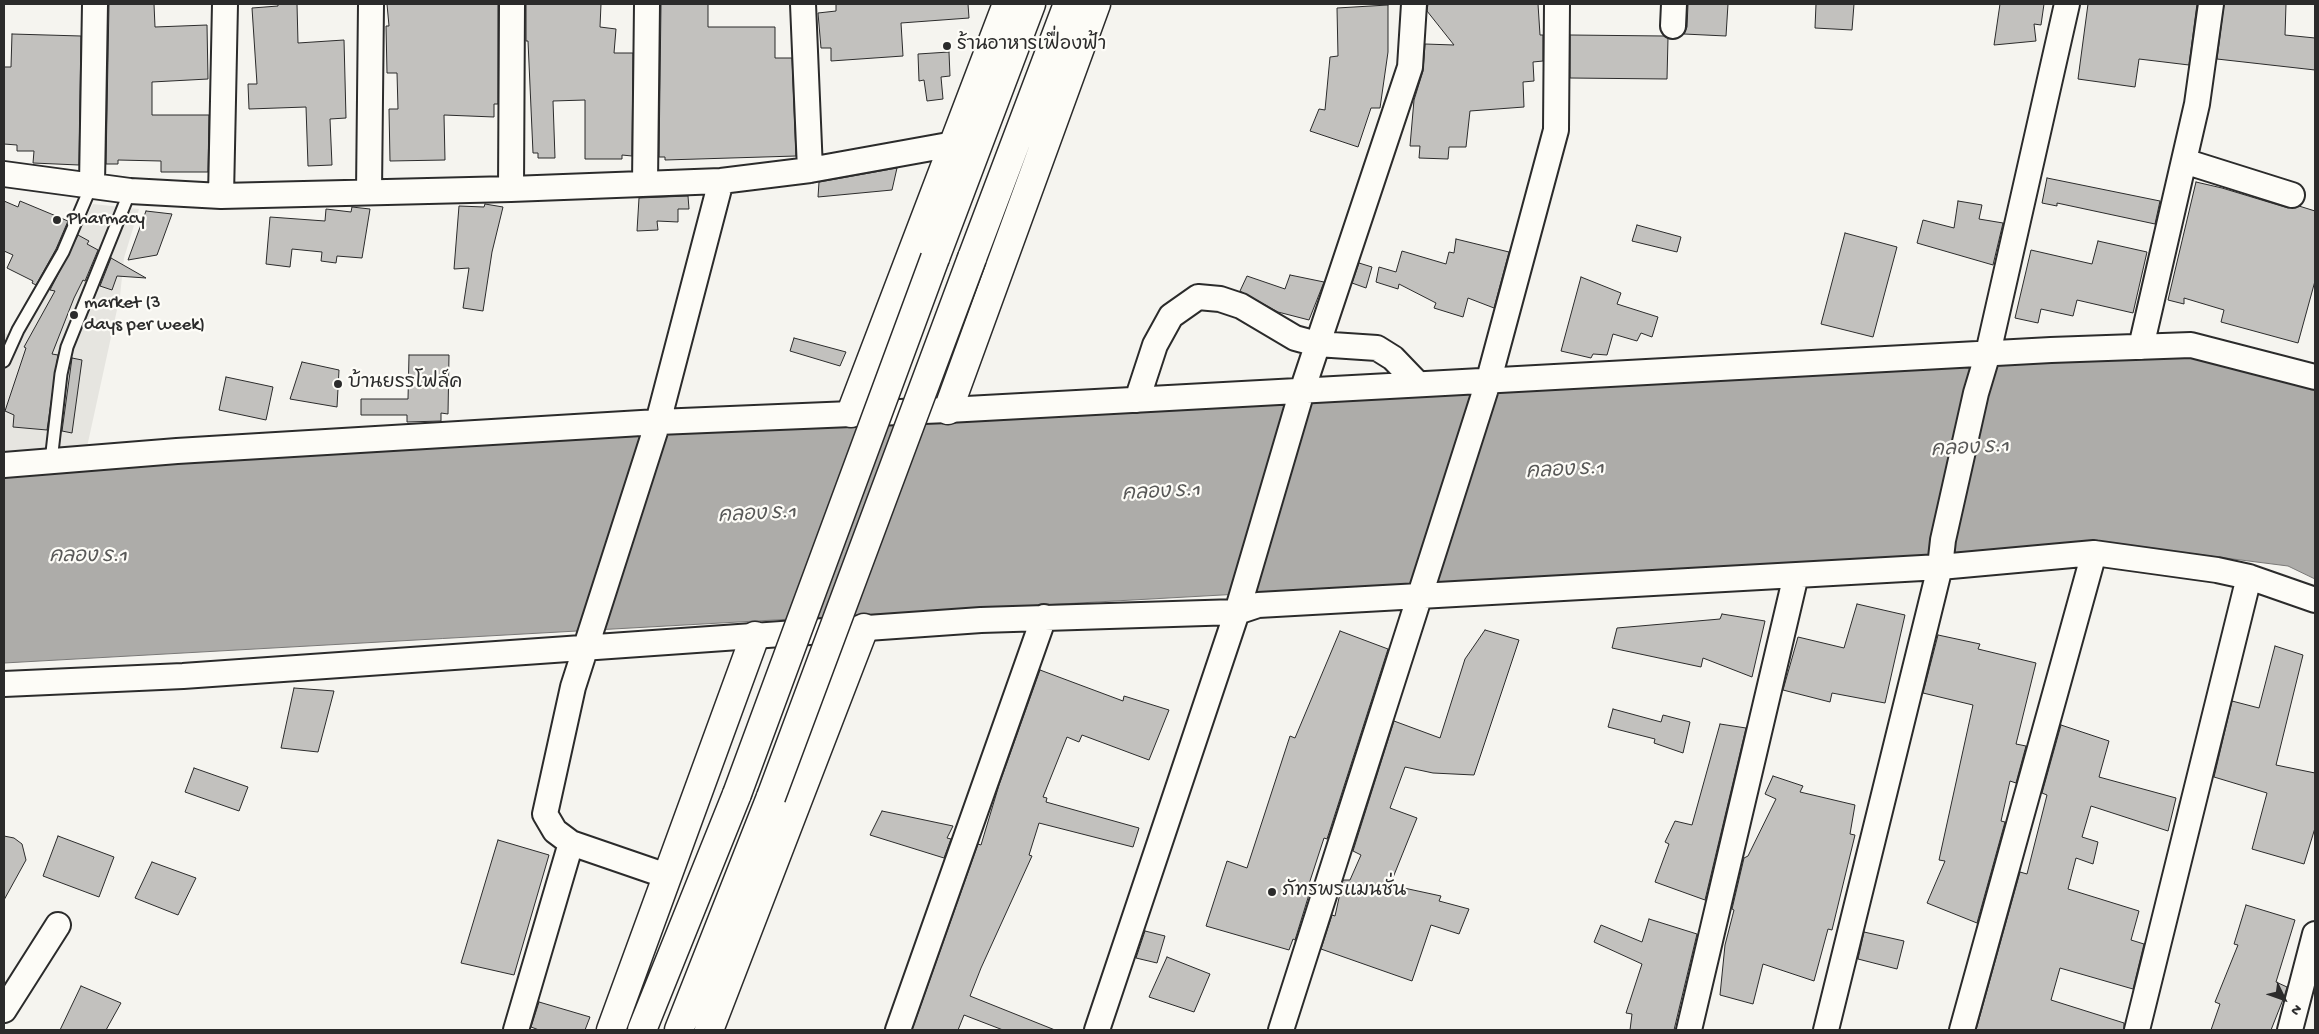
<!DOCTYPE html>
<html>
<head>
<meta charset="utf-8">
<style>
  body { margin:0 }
  #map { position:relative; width:2319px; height:1034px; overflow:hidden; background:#f5f4ef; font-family:"Gochi Hand",sans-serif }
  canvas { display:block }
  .frame { position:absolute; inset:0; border:5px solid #2b2b2b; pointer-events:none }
  .north { position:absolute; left:2259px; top:974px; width:50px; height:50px; -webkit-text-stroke:4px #fdfcf7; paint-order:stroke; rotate:132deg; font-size:14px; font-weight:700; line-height:20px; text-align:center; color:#2b2b2b }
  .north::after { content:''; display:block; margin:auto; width:18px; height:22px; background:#2b2b2b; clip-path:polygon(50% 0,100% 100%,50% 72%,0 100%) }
</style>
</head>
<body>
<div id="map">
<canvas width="2319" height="1034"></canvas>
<div class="frame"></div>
<div class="north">N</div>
</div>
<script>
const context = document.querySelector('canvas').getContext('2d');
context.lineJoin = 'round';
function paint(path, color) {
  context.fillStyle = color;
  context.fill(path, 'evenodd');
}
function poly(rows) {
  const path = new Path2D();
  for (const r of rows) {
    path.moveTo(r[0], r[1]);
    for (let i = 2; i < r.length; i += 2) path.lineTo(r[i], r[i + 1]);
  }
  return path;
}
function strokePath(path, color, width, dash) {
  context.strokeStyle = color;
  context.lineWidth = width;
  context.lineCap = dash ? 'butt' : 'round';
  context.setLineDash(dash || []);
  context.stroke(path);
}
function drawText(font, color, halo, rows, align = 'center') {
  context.font = font + ' "Gochi Hand","Playpen Sans Thai",sans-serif';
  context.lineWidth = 4.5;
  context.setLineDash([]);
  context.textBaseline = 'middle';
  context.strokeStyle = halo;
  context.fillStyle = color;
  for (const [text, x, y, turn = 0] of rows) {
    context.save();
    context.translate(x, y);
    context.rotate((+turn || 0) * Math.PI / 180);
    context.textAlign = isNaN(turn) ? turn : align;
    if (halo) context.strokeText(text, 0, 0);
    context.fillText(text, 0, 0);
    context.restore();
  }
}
paint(poly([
  [93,204,139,209,124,258,120,296,87,447,4,451,4,333,20,337]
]), '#e6e5e0');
const water = poly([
  [2181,352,2315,384,2315,579,2288,566,2139,547,1759,565,4,663,4,463,2181,352]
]);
paint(water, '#adaca9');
strokePath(water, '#797877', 1);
const building = poly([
  [109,4,154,4,155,27,207,25,208,79,152,82,152,115,209,115,208,172,161,172,161,161,118,160,118,164,106,164,109,4],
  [278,4,297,4,298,43,344,40,346,118,330,119,332,165,308,166,306,107,249,109,248,84,257,84,252,8,278,6,278,4],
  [387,4,498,4,498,104,494,104,494,117,444,115,445,160,390,161,389,109,398,109,397,73,387,73,386,26,389,26,387,4],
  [526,4,601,4,600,27,616,29,614,53,633,53,632,156,622,155,622,159,585,159,585,100,553,101,555,158,538,158,538,153,533,153,528,41,526,41,526,4],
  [661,4,708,4,708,27,775,27,775,58,792,58,796,156,665,160,665,157,659,157,661,4],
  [836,4,968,4,969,18,901,23,903,56,831,61,831,48,821,48,818,13,836,11,836,4],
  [1428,4,1538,4,1540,35,1543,35,1543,61,1533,62,1534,81,1523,82,1524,107,1470,111,1466,147,1449,147,1448,159,1419,158,1420,146,1410,146,1414,100,1423,71,1425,44,1454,45,1427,11,1428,4],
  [1688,4,1728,4,1726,36,1684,34,1687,27,1688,4],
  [1816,4,1854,4,1852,30,1815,28,1816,4],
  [2000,4,2044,4,2041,25,2034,24,2036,41,1994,45,2000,4],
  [2088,4,2197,4,2189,65,2139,59,2135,87,2078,79,2088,4],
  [2224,4,2286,4,2285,35,2315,38,2315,70,2217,59,2224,4],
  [1388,5,1388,52,1380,108,1371,108,1358,147,1310,131,1319,109,1325,110,1330,57,1338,56,1337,8,1388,5],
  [12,34,81,36,79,165,33,163,34,151,17,151,17,145,4,144,4,67,11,67,12,34],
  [1570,35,1664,36,1668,38,1667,79,1570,78,1570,35],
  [949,52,950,76,941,77,943,99,927,101,924,80,919,81,918,54,949,52],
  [897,168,892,190,818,197,819,182,897,168],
  [2047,178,2160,201,2155,224,2057,203,2057,206,2042,203,2047,178],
  [2196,182,2222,188,2288,208,2299,206,2315,211,2315,281,2298,343,2221,322,2224,310,2184,298,2184,304,2168,300,2196,182],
  [688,196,689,209,678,209,678,222,657,221,658,230,637,231,639,198,688,196],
  [4,201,18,207,20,201,68,221,56,249,36,285,32,283,33,281,7,268,13,255,4,251,4,201],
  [1958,201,1982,205,1979,219,2003,223,1993,265,1917,243,1923,220,1954,228,1958,201],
  [485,204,503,207,492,252,483,311,463,308,469,268,454,269,459,206,484,207,485,204],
  [352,207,370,209,362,258,337,256,336,263,321,261,322,252,292,249,290,267,266,264,270,217,325,221,326,209,351,212,352,207],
  [146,211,172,214,157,255,128,260,146,211],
  [1637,225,1681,237,1677,252,1632,241,1637,225],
  [1845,233,1897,247,1873,337,1821,324,1845,233],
  [78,235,89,241,87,244,98,250,85,281,83,280,74,298,52,354,58,355,47,430,13,427,14,415,5,411,26,348,24,347,55,291,50,290,78,235],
  [1456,239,1509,252,1494,308,1468,298,1463,317,1434,308,1436,303,1399,284,1398,289,1376,282,1379,267,1396,272,1402,251,1446,264,1449,252,1454,253,1456,239],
  [2098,241,2147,252,2133,313,2077,300,2073,316,2041,309,2038,323,2015,318,2031,250,2092,264,2098,241],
  [111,258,146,278,117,276,112,290,100,286,111,258],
  [1359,263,1372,267,1366,288,1352,283,1359,263],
  [1290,275,1324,282,1309,320,1278,312,1240,291,1247,276,1285,289,1290,275],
  [1581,277,1621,293,1617,304,1658,317,1652,337,1641,333,1637,341,1613,334,1607,355,1593,354,1591,358,1561,351,1581,277],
  [794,338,846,352,840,366,790,351,794,338],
  [409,355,449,355,448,414,441,413,441,421,407,422,407,415,361,415,361,399,408,399,409,355],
  [72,358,82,360,72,433,62,431,72,358],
  [302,362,339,370,337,407,290,399,302,362],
  [226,377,273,387,266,420,219,410,226,377],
  [1857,604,1905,615,1885,703,1832,693,1830,702,1783,690,1798,637,1844,648,1857,604],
  [1722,614,1765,621,1752,677,1703,658,1701,667,1612,648,1617,628,1720,619,1722,614],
  [1485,630,1519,640,1474,775,1433,773,1405,767,1390,808,1417,818,1390,885,1441,896,1439,901,1469,909,1459,934,1431,925,1412,981,1321,949,1332,915,1335,916,1343,880,1350,880,1361,855,1353,851,1394,721,1440,738,1465,659,1485,630],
  [1340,631,1388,649,1329,833,1327,839,1324,838,1308,887,1311,888,1295,940,1293,939,1289,950,1206,926,1227,861,1247,868,1290,736,1295,738,1340,631],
  [1938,635,1980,644,1978,649,2036,663,2016,744,2026,746,2016,783,2010,781,2001,821,2005,822,1977,923,1927,903,1945,861,1939,860,1973,705,1923,693,1938,635],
  [2275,646,2303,655,2276,765,2315,773,2315,828,2304,864,2252,849,2267,793,2214,777,2232,701,2259,708,2275,646],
  [1040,670,1123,701,1124,696,1169,710,1149,760,1082,735,1079,742,1067,737,1043,797,1047,798,1046,802,1139,828,1133,847,1039,823,1029,855,1032,856,981,968,970,996,1055,1030,1003,1030,964,1015,958,1030,912,1030,978,844,981,845,999,785,1040,670],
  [294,688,334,691,318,752,281,748,294,688],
  [1613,709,1661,722,1663,715,1690,722,1683,753,1654,743,1655,739,1608,727,1613,709],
  [1720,724,1746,728,1705,900,1655,882,1669,844,1665,842,1675,821,1692,825,1720,724],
  [2061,725,2109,741,2099,777,2176,798,2168,831,2091,806,2082,837,2098,842,2093,864,2076,858,2068,889,2139,911,2131,940,2144,944,2133,989,2060,968,2051,1000,2124,1023,2124,1030,1976,1030,2020,872,2027,874,2047,795,2042,793,2061,725],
  [194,768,248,787,239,811,185,792,194,768],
  [1773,776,1803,786,1800,792,1855,805,1850,834,1855,835,1832,930,1828,929,1814,981,1763,964,1753,1004,1720,995,1725,945,1734,910,1732,909,1744,858,1748,856,1776,799,1765,794,1773,776],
  [882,811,953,826,947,838,951,839,944,858,870,835,882,811],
  [4,836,14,838,22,844,26,860,4,900,4,836],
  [58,836,114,857,99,897,43,876,58,836],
  [498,840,549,855,514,975,461,963,498,840],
  [152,862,196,878,178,915,135,898,152,862],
  [2246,905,2295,920,2276,982,2287,987,2284,997,2271,1030,2211,1030,2220,1004,2215,1002,2238,945,2234,944,2246,905],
  [1649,919,1697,934,1674,1030,1630,1030,1632,1014,1626,1013,1642,964,1594,942,1601,925,1642,942,1649,919],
  [1145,931,1165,936,1157,963,1136,958,1145,931],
  [1864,932,1904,941,1897,969,1858,959,1864,932],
  [1167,957,1210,974,1194,1012,1149,997,1167,957],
  [81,986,121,1003,106,1030,60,1030,81,986],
  [539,1002,590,1017,585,1030,539,1030,531,1027,539,1002]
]);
paint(building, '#c2c1be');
strokePath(building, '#2b2b2b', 1);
const lane = poly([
  [4,361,18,330,63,252,92,184],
  [51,461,61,374,67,347,130,191]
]);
const street = poly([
  [803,4,810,170],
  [1673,26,1674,4],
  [2184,161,2292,195],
  [4,174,130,191,221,196,511,189,721,181,810,170,954,144],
  [645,183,647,4],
  [92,184,95,4],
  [511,189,512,4],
  [369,192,371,4],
  [221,196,225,4],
  [2141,347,2197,104,2211,4],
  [1137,400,1155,345,1171,316,1198,297,1220,299,1241,306,1295,338,1317,344,1377,348,1393,358,1418,384],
  [4,465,177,451,658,422,948,410,2051,350,2191,345,2315,377],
  [4,684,183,676,981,620,1237,612,1258,605,1940,567,2094,553,2217,570,2249,577,2315,600],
  [667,876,571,843,555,831,545,814,573,687,658,422,721,181],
  [4,1010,58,925],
  [516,1030,571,843],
  [898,1030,1044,617],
  [1097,1030,1237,612,1302,391,1410,67,1414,4],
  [1281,1030,1489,379,1556,130,1557,4],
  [1689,1030,1796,575],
  [1826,1030,1940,567,1943,540,1976,393,1988,353,2067,4],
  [1962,1030,2094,553],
  [2137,1030,2249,577],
  [2290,1030,2315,934]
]);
const secondary = poly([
  [935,258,1031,4],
  [972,258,1068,4],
  [948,410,1096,4],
  [851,413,1007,4],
  [611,1030,755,636],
  [642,1030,737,794],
  [679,1030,771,797],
  [709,1030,864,628]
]);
strokePath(lane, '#2b2b2b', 15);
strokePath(street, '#2b2b2b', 28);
strokePath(secondary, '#2b2b2b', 31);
strokePath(lane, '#fdfcf7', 11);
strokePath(street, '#fdfcf7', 24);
strokePath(secondary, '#fdfcf7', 28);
const secondaryBridge = poly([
  [737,794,935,258],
  [771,797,972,258]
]);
strokePath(secondaryBridge, '#2b2b2b', 31, []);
strokePath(secondaryBridge, '#fdfcf7', 28);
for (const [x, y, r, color] of [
  [947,46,5,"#2b2b2b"],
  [57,220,5,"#2b2b2b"],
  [74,315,5,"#2b2b2b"],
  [338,384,5,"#2b2b2b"],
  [1272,892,5,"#2b2b2b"]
]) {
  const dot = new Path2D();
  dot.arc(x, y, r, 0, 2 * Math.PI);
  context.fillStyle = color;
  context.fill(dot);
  strokePath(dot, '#fdfcf7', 2);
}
drawText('19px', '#2b2b2b', '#fdfcf7', [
  ["ร้านอาหารเฟื่องฟ้า",957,46],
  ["Pharmacy",67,220],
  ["market (3",84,304],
  ["days per week)",84,326],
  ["บ้านยรรโฟล์ค",348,384],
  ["ภัทรพรแมนชั่น",1282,892]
], 'left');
drawText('italic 20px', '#585857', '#fdfcf7', [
  ["คลอง ร.1",1970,450,-3],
  ["คลอง ร.1",1565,472,-3],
  ["คลอง ร.1",1161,494,-3],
  ["คลอง ร.1",757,516,-3],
  ["คลอง ร.1",88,558]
]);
</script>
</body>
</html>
